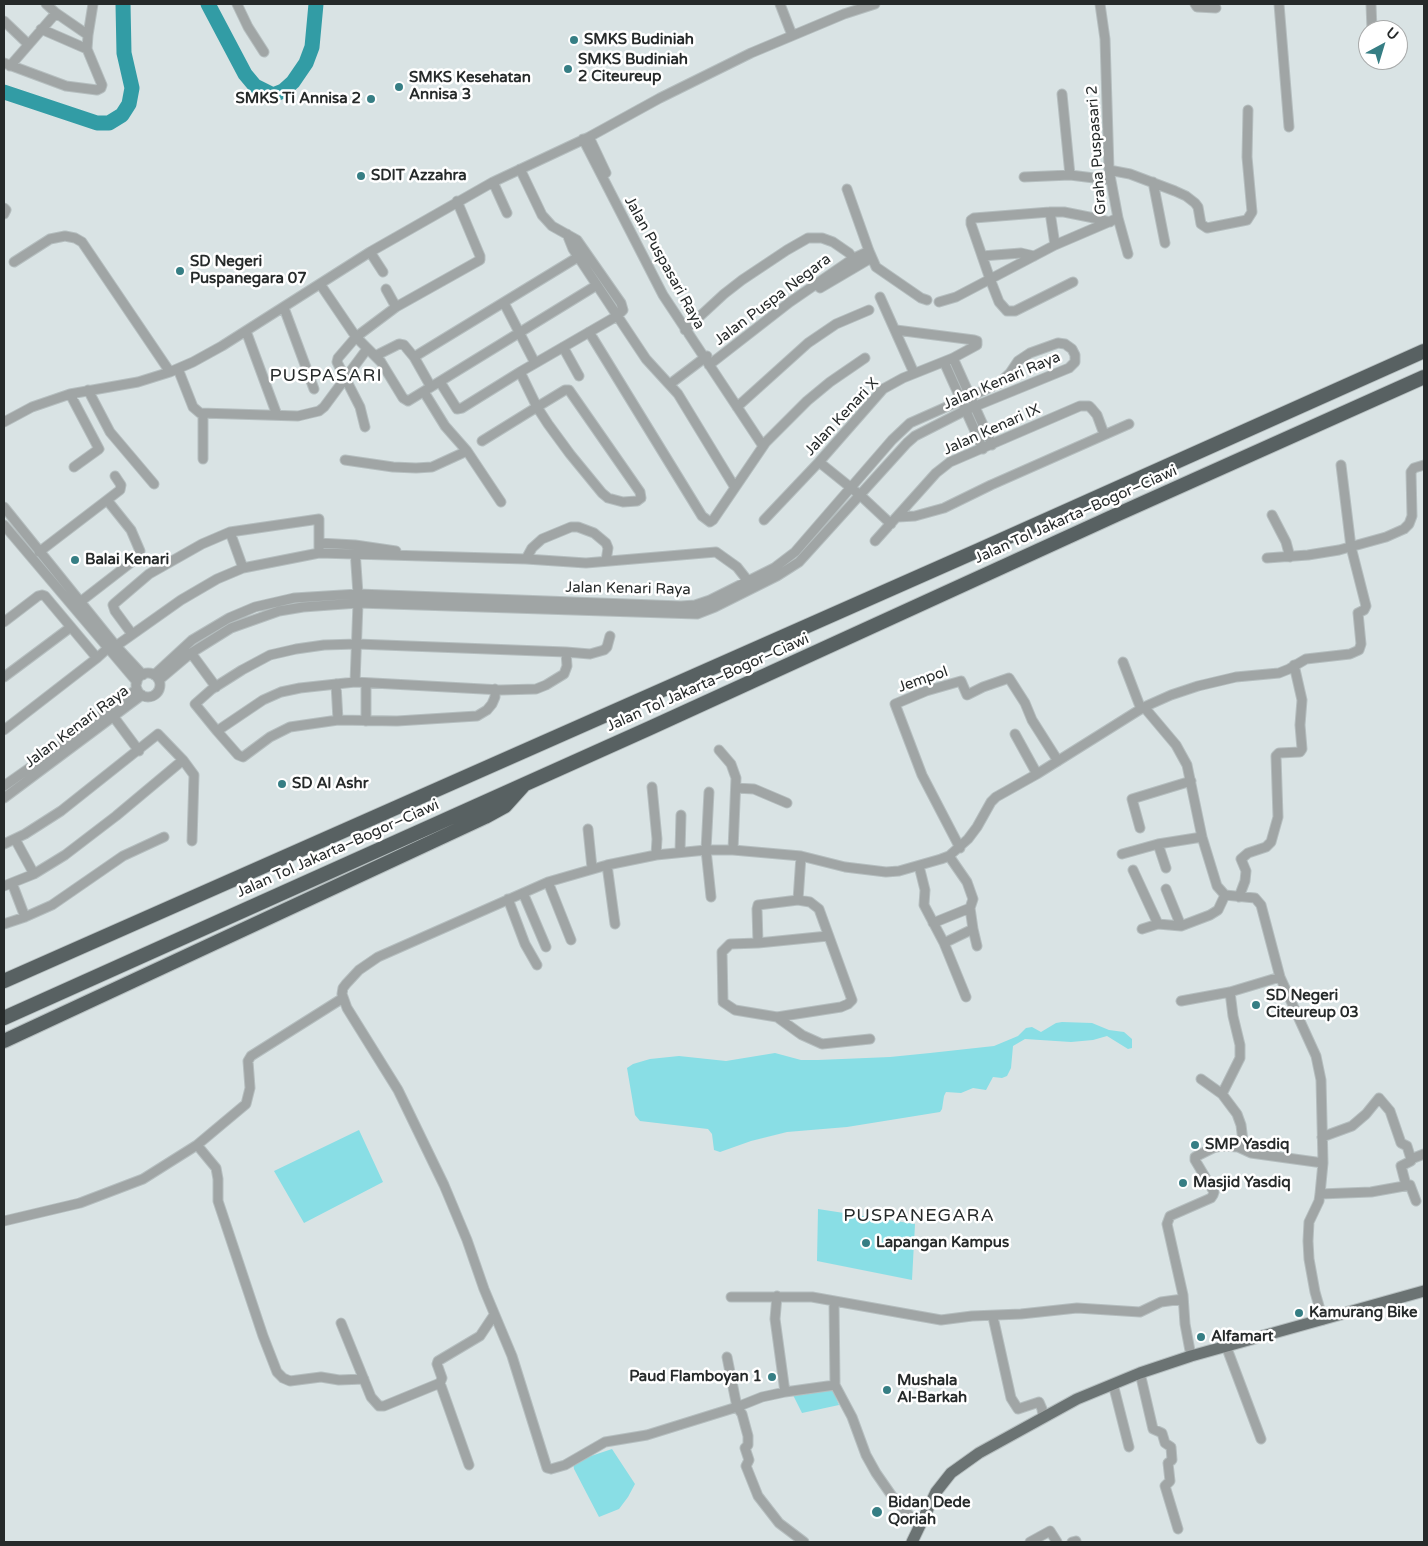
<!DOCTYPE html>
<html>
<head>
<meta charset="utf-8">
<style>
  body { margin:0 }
  #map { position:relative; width:1428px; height:1546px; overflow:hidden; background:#d9e3e4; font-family:"Varela Round",sans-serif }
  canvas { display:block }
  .frame { position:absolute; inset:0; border:5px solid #262a2a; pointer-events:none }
  .north { position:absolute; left:1358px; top:20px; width:50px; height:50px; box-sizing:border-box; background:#fff; border:1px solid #a8aaaa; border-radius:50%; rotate:39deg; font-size:14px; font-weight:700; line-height:20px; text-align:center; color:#262a2a }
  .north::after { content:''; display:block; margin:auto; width:18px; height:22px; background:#367e84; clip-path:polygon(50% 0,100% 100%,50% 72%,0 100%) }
</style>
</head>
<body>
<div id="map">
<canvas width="1428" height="1546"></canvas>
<div class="frame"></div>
<div class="north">U</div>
</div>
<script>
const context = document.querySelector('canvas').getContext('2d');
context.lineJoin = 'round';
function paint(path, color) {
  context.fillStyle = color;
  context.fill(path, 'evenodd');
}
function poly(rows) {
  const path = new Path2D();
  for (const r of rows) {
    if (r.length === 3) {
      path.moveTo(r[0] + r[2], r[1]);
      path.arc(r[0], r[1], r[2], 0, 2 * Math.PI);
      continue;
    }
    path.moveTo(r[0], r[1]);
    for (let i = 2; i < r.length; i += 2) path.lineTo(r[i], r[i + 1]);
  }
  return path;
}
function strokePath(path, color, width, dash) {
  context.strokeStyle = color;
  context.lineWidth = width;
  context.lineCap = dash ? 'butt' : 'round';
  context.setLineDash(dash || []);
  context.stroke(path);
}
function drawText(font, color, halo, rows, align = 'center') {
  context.font = font + ' "Varela Round",sans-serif';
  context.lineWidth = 5;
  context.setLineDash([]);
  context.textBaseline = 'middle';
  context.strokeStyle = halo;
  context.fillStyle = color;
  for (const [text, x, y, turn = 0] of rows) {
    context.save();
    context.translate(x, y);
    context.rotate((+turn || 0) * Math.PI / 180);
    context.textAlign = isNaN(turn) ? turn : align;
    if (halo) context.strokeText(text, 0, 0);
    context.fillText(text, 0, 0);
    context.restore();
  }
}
paint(poly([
  [1062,1022,1092,1023,1109,1030,1124,1032,1132,1039,1132,1048,1128,1049,1107,1036,1093,1040,1071,1042,1025,1039,1013,1046,1011,1068,1007,1076,1002,1078,993,1077,986,1090,973,1088,961,1093,946,1092,944,1096,942,1109,940,1112,847,1127,787,1132,751,1141,720,1152,714,1150,712,1134,708,1129,640,1121,635,1115,627,1068,633,1064,650,1059,679,1056,726,1061,775,1053,801,1060,818,1060,890,1057,930,1053,994,1046,1018,1036,1026,1028,1032,1027,1041,1032,1056,1023],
  [359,1130,383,1182,304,1223,274,1171],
  [818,1209,915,1224,912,1280,817,1261],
  [832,1388,839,1405,802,1413,793,1395],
  [612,1449,635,1484,628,1497,619,1509,599,1517,574,1469,573,1462]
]), '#89dee5');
strokePath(poly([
  [208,4,245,74,255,86,273,95,283,91,293,82,306,63,312,47,316,4],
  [4,92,97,123,109,123,122,115,129,104,132,88,124,53,123,4]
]), '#329ca5', 15);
const minor = poly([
  [46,4,56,13,88,35,87,49],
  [237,4,248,27,264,52],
  [780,4,792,35],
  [1195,4,1197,7,1216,8],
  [1279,4,1289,127],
  [1371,4,1372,30],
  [4,21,28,44],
  [88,35,93,4],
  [4,63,66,86,97,90,101,88,102,85,87,49,41,29],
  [10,66,56,13],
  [1062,94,1070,175],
  [589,137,606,173],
  [583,139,663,295,763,446],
  [1109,170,1130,174,1175,191,1186,196,1195,203,1198,207,1201,224,1207,228,1247,220,1252,212,1247,157,1248,110],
  [1024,177,1070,175,1110,180],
  [493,182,507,213],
  [1153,182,1165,243],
  [847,189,869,251,876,267,921,298,927,300],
  [4,208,6,210,4,214],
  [1050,212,1055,245],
  [1118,218,1128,254],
  [567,234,573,249,632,338,646,359,678,394,734,486],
  [370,252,383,272],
  [982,256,1021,253,1034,256],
  [14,262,50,239,65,236,75,238,82,242,170,372],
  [1073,282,1015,311,1007,311,999,302,990,279,971,224,971,220,974,218,1050,212,1064,212,1099,219,1110,222],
  [320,284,356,337,381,362,403,398,408,401,597,285],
  [820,288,871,258],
  [386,289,396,307],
  [880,297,914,373],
  [939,302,956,297,1055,245,1118,218,1109,170,1105,39,1100,4],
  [504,303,535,363],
  [284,308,314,389],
  [685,330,724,294,742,280,787,250,808,238,822,238,833,242,849,253,858,265],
  [246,331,277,415],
  [589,332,702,516,710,522,713,520,766,442,807,401,830,382,865,358],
  [563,347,579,376],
  [375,356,399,344,404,345,414,357,431,387],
  [414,357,578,257],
  [953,358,992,445],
  [944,362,983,449],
  [709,365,790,302,854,258,869,251],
  [178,369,193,407,200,413,298,416,319,411,324,407,367,349],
  [440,382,457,409,462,408,520,372,617,316,623,310,621,303,577,240,552,226,542,215,520,169],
  [670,384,707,356],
  [88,390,110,432,154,484],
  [424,392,445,426,467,451,501,502],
  [70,394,99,449,74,467],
  [737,407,808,343,836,324,869,310],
  [4,422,32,407,70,394,138,382,170,372,193,362,222,346,370,252,493,182,589,137,660,98,751,53,844,14,875,4],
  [365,427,360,407,337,362,338,358,356,337,396,307,480,260,480,256,457,201],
  [482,441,537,407,565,390,569,390,640,492,641,498,637,501,623,502,608,498,602,493,570,454,548,424,537,407,520,372],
  [203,459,203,414],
  [345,460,393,467,416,468,432,467,467,451],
  [819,462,860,495,891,524],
  [107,500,120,490,121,485,115,476],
  [4,507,116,646,143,675],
  [1272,515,1286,542,1290,557],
  [898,517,915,516,944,508,991,485,1129,424],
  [764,520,819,462,883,389,903,378,953,358,977,345,977,341,974,340,896,330],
  [4,525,137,682],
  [230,532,243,568],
  [875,541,936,473,950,462,1080,406,1089,406,1092,409,1097,415,1104,434],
  [319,543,355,545,396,551],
  [355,550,358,594],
  [39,552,107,500,131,530,140,551,133,561,80,602],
  [1267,558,1308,555,1339,550,1386,537,1404,529,1409,524,1412,516,1411,472,1414,468,1424,465],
  [526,559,532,548,542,539,571,527,578,527,594,533,606,543,608,548,606,561],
  [4,622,38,596,42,595,45,596,97,658,107,649],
  [132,634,115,611,113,605,115,603,149,574,202,544,230,532,319,519,319,553],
  [116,646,181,600,217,579,243,568,319,553,526,559,586,563,716,552,737,567,748,581],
  [566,652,567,666,564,674,546,685,536,689,501,690,355,682,300,688,281,692,263,700,217,731,195,704,212,689,242,670,270,655,296,649,324,645,357,644,566,652,590,654,604,650,607,647,610,636],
  [191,653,216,687],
  [1123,662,1141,709],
  [148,685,12],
  [154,675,192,640,229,618,255,607,294,598,358,594,681,606,695,605,710,600,774,568,795,552,892,440,910,423,998,384,1010,373,1018,361,1030,353,1058,343,1065,344,1072,349,1075,355,1075,362,1069,368,966,410,915,436,907,443,799,562,777,576,715,607,697,614,358,603,303,607,279,611,231,628,191,653,159,680],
  [4,677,71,627],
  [355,682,358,603],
  [366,683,366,721],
  [336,684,338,720],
  [1144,707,1171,695,1198,686,1236,677,1279,673,1289,669,1306,659,1350,654,1359,650,1361,644,1358,613,1364,610,1366,606,1351,547,1341,465],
  [113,716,139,751],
  [4,730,97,658],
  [217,731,238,755,243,757,270,737,290,727,338,720,397,721,477,716,487,710,492,704,495,697,495,689],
  [1015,734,1037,774],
  [719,750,731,764,736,778,733,850],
  [4,786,55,750,137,689],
  [652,787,657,839,656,855],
  [736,788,754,789,787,803],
  [709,792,706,850,711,897],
  [4,798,142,695],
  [1140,828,1132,799,1191,781],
  [588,829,592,868],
  [15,839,34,874],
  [4,844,25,834,61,811,158,734,183,760,194,775,192,841],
  [1158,844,1166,868],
  [960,848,922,775,895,704,926,691,961,681,967,695,983,687,1009,678,1025,703,1032,720,1058,761],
  [680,852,681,815],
  [1122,854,1158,844,1202,837],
  [949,856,967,882,973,899,970,908,973,929,944,943,966,997],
  [607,865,615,924],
  [919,866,925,890,924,905,944,943],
  [1133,870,1158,924],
  [548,882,571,940],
  [12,883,25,917],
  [4,886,34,874,65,855,116,816,183,760],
  [1166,889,1181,926],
  [523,893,546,947],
  [1239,897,1245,881,1246,871,1241,859,1248,853,1266,847,1271,842,1278,817,1276,756,1279,753,1300,752,1302,749,1300,725,1302,700,1294,665],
  [508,899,525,944,537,965],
  [933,923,970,908],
  [4,924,25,917,52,905,123,856,164,837],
  [973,929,977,946],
  [1142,929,1158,924,1181,926,1210,915,1218,910,1225,895],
  [828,936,758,943,730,944,722,952,723,1002,735,1010,777,1017,802,1035,822,1044,870,1039],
  [758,943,757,909,758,905,798,900],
  [1181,1001,1230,992,1280,977],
  [777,1017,841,1007,848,1004,852,1000,819,909,810,902,798,900,801,856],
  [1201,1079,1222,1094,1237,1114,1241,1125,1244,1149],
  [1222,1094,1240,1058,1240,1045,1233,1016,1230,992],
  [1322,1137,1352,1126,1366,1114,1379,1098,1390,1111,1401,1143,1407,1146,1411,1159,1411,1161,1401,1166,1406,1185],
  [197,1145,216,1168,218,1179,218,1201,263,1336,277,1372,283,1378,290,1381,321,1377,339,1380,364,1379],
  [1411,1159,1424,1154],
  [1320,1194,1371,1192,1410,1185,1416,1201],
  [4,1221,80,1203,143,1179,197,1145,246,1104,250,1088,248,1061,251,1056,343,998],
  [777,1296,775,1319,785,1392],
  [731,1297,812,1297,941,1320,972,1316,1021,1314,1077,1308,1140,1312,1161,1302,1183,1299],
  [834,1301,835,1385,852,1417,866,1455,876,1473,892,1496,920,1527],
  [993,1317,1011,1398,1018,1409,1039,1402,1042,1409,1043,1417],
  [341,1323,371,1397,379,1406,384,1406,440,1383,442,1378,437,1364,438,1361,480,1336,494,1315],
  [1226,1346,1261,1439],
  [1191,1356,1185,1324,1183,1295,1167,1224,1170,1216,1211,1198,1213,1195,1214,1192,1195,1160,1195,1157,1213,1148,1222,1146,1238,1147,1251,1153,1323,1163],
  [727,1357,737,1407,742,1414,748,1436,748,1445,745,1448,749,1460,746,1466,758,1496,779,1523,804,1542],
  [1140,1373,1153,1429,1162,1433,1165,1443,1171,1447,1172,1460,1168,1463,1170,1481,1165,1486,1178,1529],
  [440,1383,469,1465],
  [1113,1384,1129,1447],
  [835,1385,785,1392,762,1397,737,1407,647,1435,605,1442,565,1465,551,1469,547,1468,512,1356,484,1289,467,1240,444,1185,398,1090,347,1008,342,994,343,988,346,984,359,970,378,957,548,882,607,865,656,855,706,850,733,850,801,856,845,867,886,872,899,871,941,859,949,856,968,839,977,827,991,802,996,797,1037,774,1144,707,1176,745,1187,765,1202,837,1217,886,1225,895,1255,898,1261,905,1280,977,1316,1056,1321,1080,1323,1163,1320,1194,1319,1201,1309,1222,1308,1241,1309,1259,1315,1292,1323,1320],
  [1030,1542,1050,1531,1057,1542],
  [1072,1542,1076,1541]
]);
const major = poly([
  [912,1542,936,1492,951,1473,979,1453,1077,1399,1140,1373,1191,1356,1424,1291]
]);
const highway = poly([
  [4,981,979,550,1424,351],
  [4,1018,650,728,1116,515,1424,377],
  [4,1041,485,817,505,806,523,786]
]);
strokePath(minor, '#b5bebf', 11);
strokePath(major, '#b5bebf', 13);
strokePath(highway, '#b5bebf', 16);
strokePath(minor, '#a0a5a5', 9);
strokePath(major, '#6b7373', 11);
strokePath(highway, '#586162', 14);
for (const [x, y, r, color] of [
  [574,40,5,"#367e84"],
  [568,69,5,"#367e84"],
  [399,87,5,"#367e84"],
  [371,99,5,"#367e84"],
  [361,176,5,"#367e84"],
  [180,271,5,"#367e84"],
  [75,560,5,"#367e84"],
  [282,784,5,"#367e84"],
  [1256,1005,5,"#367e84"],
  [1195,1145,5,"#367e84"],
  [1183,1183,5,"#367e84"],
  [866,1243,5,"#367e84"],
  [1299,1313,5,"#367e84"],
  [1201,1337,5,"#367e84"],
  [772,1377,5,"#367e84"],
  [887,1390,5,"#367e84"],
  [877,1512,6,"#367e84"]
]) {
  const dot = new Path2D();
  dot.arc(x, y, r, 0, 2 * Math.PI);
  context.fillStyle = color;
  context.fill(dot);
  strokePath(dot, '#fff', 2);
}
drawText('bold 15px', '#262a2a', '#fff', [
  ["SMKS Budiniah",584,40],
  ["SMKS Budiniah",578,60],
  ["2 Citeureup",578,77],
  ["SMKS Kesehatan",409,78],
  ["Annisa 3",409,95],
  ["SMKS Ti Annisa 2",361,99,"right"],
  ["SDIT Azzahra",371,176],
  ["SD Negeri",190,262],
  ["Puspanegara 07",190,279],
  ["Balai Kenari",85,560],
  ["SD Al Ashr",292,784],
  ["SD Negeri",1266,996],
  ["Citeureup 03",1266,1013],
  ["SMP Yasdiq",1205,1145],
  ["Masjid Yasdiq",1193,1183],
  ["Lapangan Kampus",876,1243],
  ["Kamurang Bike",1309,1313],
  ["Alfamart",1211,1337],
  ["Paud Flamboyan 1",762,1377,"right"],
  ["Mushala",897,1381],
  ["Al-Barkah",897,1398],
  ["Bidan Dede",888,1503],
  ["Qoriah",888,1520]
], 'left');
drawText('15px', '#262a2a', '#fff', [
  ["Graha Puspasari 2",1097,150,-94],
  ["Jalan Puspasari Raya",664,263,61],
  ["Jalan Puspa Negara",773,300,-37],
  ["Jalan Kenari Raya",1002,381,-23],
  ["Jalan Kenari X",842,417,-47],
  ["Jalan Kenari IX",992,430,-24],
  ["Jalan Tol Jakarta–Bogor–Ciawi",1076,515,-24],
  ["Jalan Kenari Raya",628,589,1],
  ["Jempol",923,680,-19],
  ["Jalan Tol Jakarta–Bogor–Ciawi",708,683,-24],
  ["Jalan Kenari Raya",77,727,-37],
  ["Jalan Tol Jakarta–Bogor–Ciawi",338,849,-24]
]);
context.letterSpacing = '1px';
drawText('18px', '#262a2a', '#fff', [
  ["PUSPASARI",326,376],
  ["PUSPANEGARA",919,1216]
]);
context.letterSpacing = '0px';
</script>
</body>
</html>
